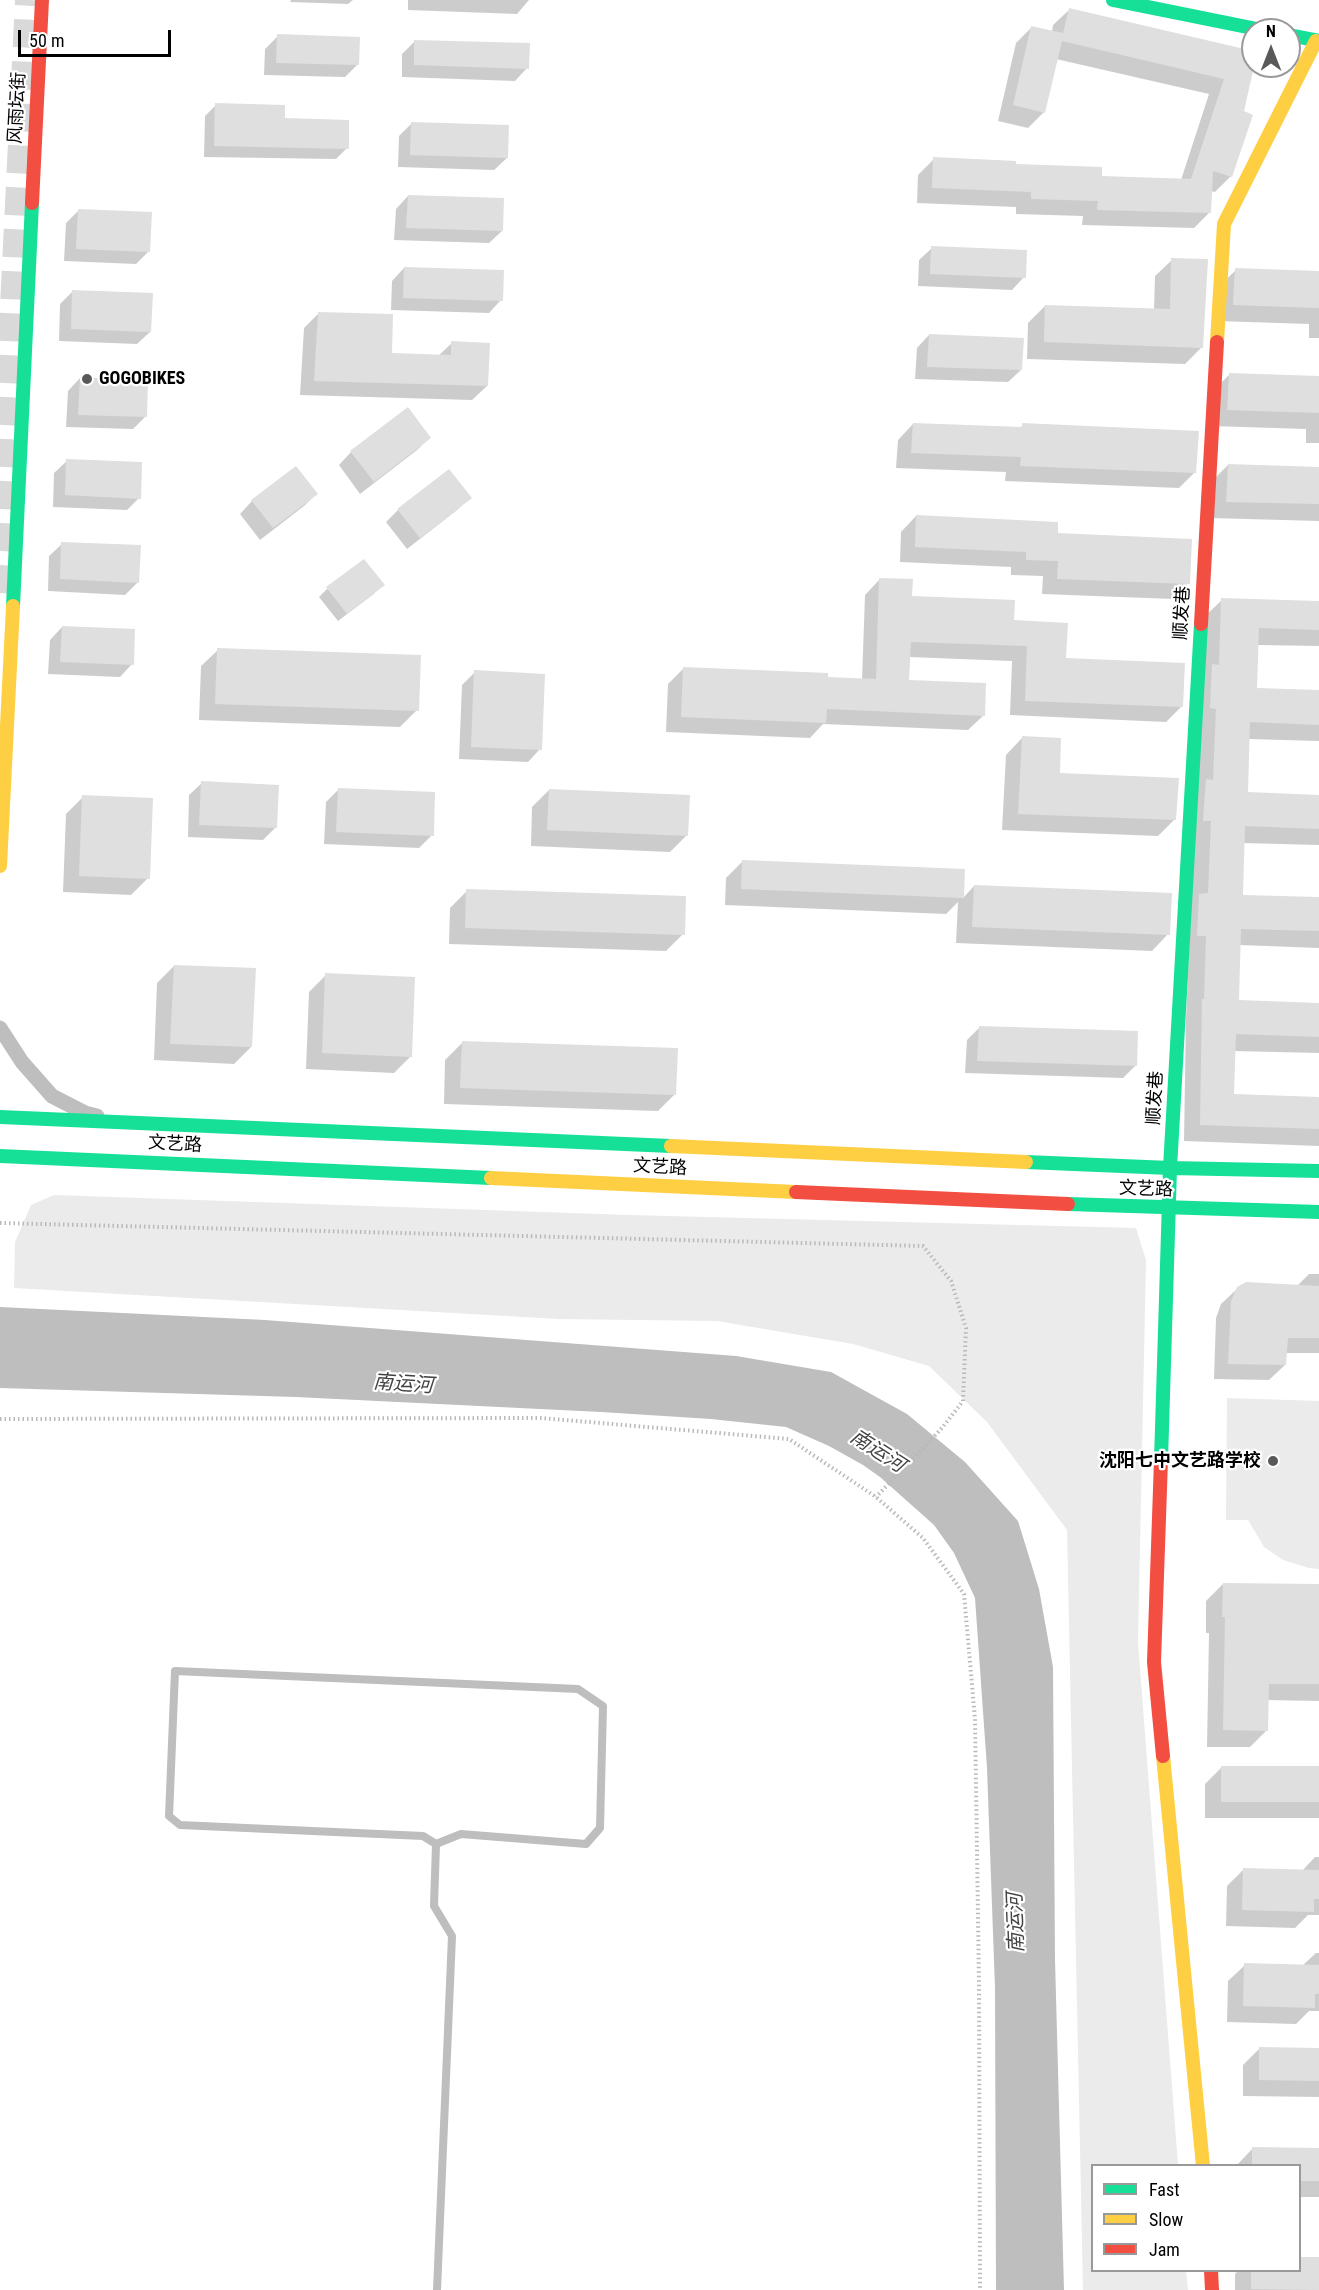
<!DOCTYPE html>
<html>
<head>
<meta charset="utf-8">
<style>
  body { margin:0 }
  #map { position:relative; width:1319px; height:2290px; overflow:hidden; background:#fff; font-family:"Roboto Condensed",sans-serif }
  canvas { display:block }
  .legend { position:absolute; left:1091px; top:2164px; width:210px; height:108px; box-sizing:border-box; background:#fff; border:2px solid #999; margin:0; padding:8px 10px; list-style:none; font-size:18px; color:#000 }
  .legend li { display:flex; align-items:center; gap:12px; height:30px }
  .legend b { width:30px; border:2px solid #999 }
  .north { position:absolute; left:1241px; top:18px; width:60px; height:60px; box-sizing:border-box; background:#fff; border:2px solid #999; border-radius:50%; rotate:0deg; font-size:16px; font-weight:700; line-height:24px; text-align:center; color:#000 }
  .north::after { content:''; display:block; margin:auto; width:21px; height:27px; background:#595959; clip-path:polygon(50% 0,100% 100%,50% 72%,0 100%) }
  .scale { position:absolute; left:18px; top:30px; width:153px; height:27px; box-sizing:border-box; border:3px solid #000; border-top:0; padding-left:8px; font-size:18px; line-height:21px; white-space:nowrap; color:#000; -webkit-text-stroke:4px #fff; paint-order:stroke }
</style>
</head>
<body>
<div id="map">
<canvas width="1319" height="2290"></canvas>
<ul class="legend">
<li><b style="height:8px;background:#16e098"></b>Fast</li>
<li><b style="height:8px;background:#ffcf43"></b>Slow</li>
<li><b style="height:8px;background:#f24e42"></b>Jam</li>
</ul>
<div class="north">N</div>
<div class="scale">50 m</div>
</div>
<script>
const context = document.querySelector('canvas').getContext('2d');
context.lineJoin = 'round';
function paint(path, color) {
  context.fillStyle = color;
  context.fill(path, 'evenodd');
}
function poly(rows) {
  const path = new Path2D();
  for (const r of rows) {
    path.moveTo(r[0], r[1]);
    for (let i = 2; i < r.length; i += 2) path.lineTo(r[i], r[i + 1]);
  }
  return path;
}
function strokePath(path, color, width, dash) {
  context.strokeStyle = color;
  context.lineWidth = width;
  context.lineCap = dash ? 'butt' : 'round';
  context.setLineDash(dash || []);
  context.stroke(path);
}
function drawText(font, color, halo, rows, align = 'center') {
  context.font = font + ' "Roboto Condensed","Noto Sans SC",sans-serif';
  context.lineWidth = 4.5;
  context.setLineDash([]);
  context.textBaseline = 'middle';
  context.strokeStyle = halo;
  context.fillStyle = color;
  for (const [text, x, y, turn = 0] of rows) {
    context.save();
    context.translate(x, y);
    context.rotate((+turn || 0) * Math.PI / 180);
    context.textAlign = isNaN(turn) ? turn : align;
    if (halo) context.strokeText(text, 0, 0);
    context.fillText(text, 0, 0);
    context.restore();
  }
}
paint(poly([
  [54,1195,629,1215,1136,1228,1146,1260,1138,1642,1178,2165,1092,2166,1092,2270,1186,2271,1188,2290,1083,2290,1067,1530,987,1422,929,1366,853,1344,717,1321,559,1319,14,1288,15,1242,31,1205],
  [1227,1398,1319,1401,1319,1569,1309,1568,1283,1560,1264,1547,1248,1520,1226,1520]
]), '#ebebeb');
paint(poly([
  [0,1307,265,1320,736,1356,831,1372,907,1414,965,1462,1018,1521,1039,1589,1053,1667,1055,1960,1064,2290,996,2290,995,1988,987,1768,975,1598,954,1553,934,1525,880,1477,863,1465,829,1446,786,1427,711,1419,601,1412,296,1397,0,1388]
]), '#bebebe');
paint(poly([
  [291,0,353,0,348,4,290,2],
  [408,0,529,0,517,14,408,10],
  [1069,10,1253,53,1253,64,1231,176,1215,192,1211,191,1210,212,1194,228,1082,225,1083,216,1016,214,1016,207,917,203,918,175,934,159,1014,166,1100,177,1181,180,1209,94,1056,59,1044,112,1028,128,998,121,1016,43,1032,27,1052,32,1053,25],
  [278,36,357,65,345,77,264,75,265,49],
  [415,41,527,68,515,81,402,77,402,54],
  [216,105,347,148,336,159,204,157,205,116],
  [411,124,507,158,494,170,398,167,399,136],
  [408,196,502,231,489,243,394,240,396,209],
  [78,211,149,251,136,264,64,261,66,223],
  [932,248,1024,277,1012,290,918,286,919,260],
  [1172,260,1202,347,1185,364,1027,359,1028,323,1045,306,1154,310,1155,276],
  [404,268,501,300,489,313,391,310,392,281],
  [1236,270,1319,272,1319,338,1309,338,1309,324,1217,321,1219,286],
  [73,291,150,332,137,344,59,341,60,304],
  [319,313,391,355,438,356,452,343,487,386,472,400,300,395,304,328],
  [929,335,1021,370,1008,382,915,379,917,348],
  [1230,374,1319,378,1319,443,1306,443,1306,429,1211,426,1213,391],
  [80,378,145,417,133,429,66,427,68,391],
  [407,409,429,438,417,450,360,494,339,465,351,452],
  [913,424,1019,429,1023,425,1195,472,1179,488,1005,481,1006,472,896,468,898,440],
  [67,461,139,498,127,510,53,507,54,473],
  [1228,465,1319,468,1319,521,1210,518,1211,482],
  [316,494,304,506,260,540,240,514,252,501],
  [470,498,457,510,407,549,386,522,398,510],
  [916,516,1056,535,1188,583,1173,599,1042,594,1043,576,1011,575,1011,567,900,562,901,532],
  [62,544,138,582,125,595,48,591,49,556],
  [880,579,911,597,1012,622,1065,660,1181,707,1166,722,1010,715,1012,661,909,657,908,682,984,715,968,730,823,724,810,738,666,732,668,684,683,669,862,680,865,595],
  [327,589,375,593,338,621,319,597],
  [1222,600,1319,603,1319,646,1257,645,1255,690,1319,692,1319,741,1248,739,1246,794,1319,796,1319,845,1243,843,1241,896,1319,899,1319,948,1239,945,1237,1001,1319,1004,1319,1053,1234,1051,1232,1096,1319,1098,1319,1146,1184,1141,1186,1017,1205,616],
  [62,627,132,664,120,677,48,674,50,640],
  [218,650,417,710,400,727,199,720,201,666],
  [475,672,540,749,528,762,459,759,462,685],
  [1022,738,1058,775,1175,819,1158,836,1002,830,1006,755],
  [202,783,276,827,263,840,188,837,189,795],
  [339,789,432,835,419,848,324,844,326,802],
  [549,790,687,835,670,852,531,846,532,807],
  [83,797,148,878,131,895,63,892,66,814],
  [743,861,963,898,974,886,1168,934,1152,951,956,943,958,902,946,914,725,905,726,878],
  [467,891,683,934,666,951,449,944,450,908],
  [174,966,251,1047,234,1064,154,1060,157,983],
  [326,975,411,1056,394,1073,306,1069,309,992],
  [979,1028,1136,1065,1123,1078,965,1073,967,1040],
  [462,1043,675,1094,658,1111,444,1104,445,1060],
  [1309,1274,1319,1274,1319,1353,1285,1353,1285,1365,1269,1380,1214,1379,1216,1318,1221,1304,1238,1288,1297,1286],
  [1223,1584,1319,1586,1319,1701,1267,1700,1267,1730,1250,1747,1207,1747,1209,1633,1206,1633,1206,1601],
  [1222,1767,1319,1768,1319,1818,1205,1818,1205,1784],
  [1315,1857,1319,1857,1319,1915,1308,1915,1295,1928,1226,1926,1227,1886,1244,1869,1302,1871],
  [1316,1953,1319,1953,1319,2011,1309,2011,1296,2024,1227,2022,1228,1981,1245,1965,1302,1966],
  [1260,2048,1319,2049,1319,2097,1243,2096,1243,2065],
  [1253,2148,1319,2149,1319,2197,1300,2197,1300,2166,1236,2166],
  [1319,2258,1319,2290,1235,2290,1235,2274,1239,2270,1300,2270]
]), '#0003');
paint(poly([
  [1069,8,1253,51,1253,71,1244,111,1253,115,1232,177,1213,171,1211,213,1097,210,1098,201,1031,199,1031,192,932,188,933,157,1016,161,1016,164,1102,167,1102,176,1191,179,1224,79,1062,41,1045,113,1013,105,1031,26,1063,33],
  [277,34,360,37,359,65,276,63],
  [414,40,530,43,529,69,414,65],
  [215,103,285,105,285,118,349,120,349,149,214,146],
  [411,122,509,125,508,158,410,155],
  [408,195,504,198,503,231,406,228],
  [78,209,152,212,150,252,76,249],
  [931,246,1027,250,1026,278,930,274],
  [1171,258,1208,259,1203,348,1044,342,1045,305,1170,309],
  [404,267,504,270,503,301,403,298],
  [1235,268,1319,271,1319,308,1233,305],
  [72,290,153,293,151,332,71,329],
  [318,312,393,314,392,353,451,355,451,341,490,343,488,386,314,381],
  [929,334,1024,338,1022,370,927,367],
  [1229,373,1319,376,1319,413,1227,410],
  [80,377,148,380,147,417,78,415],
  [408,407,431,438,374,482,350,451],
  [913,423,1022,427,1022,423,1199,431,1196,473,1020,466,1021,457,911,453],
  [66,459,142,462,141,499,65,495],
  [1228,464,1319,467,1319,504,1226,502],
  [296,466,318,494,273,528,251,500],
  [449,469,472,498,420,538,397,509],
  [916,515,1058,522,1058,533,1192,539,1190,584,1057,579,1058,561,1026,560,1026,552,915,547],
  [61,542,141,545,139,583,60,579],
  [364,559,385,585,347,614,326,587],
  [879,578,913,579,912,596,1015,600,1014,620,1068,623,1066,658,1185,663,1183,707,1025,701,1027,646,911,642,909,680,986,683,985,716,827,709,826,723,681,717,683,667,828,673,828,677,876,679],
  [1221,598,1319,601,1319,630,1259,628,1257,688,1319,690,1319,725,1250,722,1248,792,1319,795,1319,829,1245,826,1243,895,1319,897,1319,931,1241,929,1239,1000,1319,1003,1319,1037,1236,1034,1234,1094,1319,1097,1319,1129,1200,1125,1202,999,1204,999,1206,936,1197,936,1199,894,1208,893,1211,821,1203,821,1206,779,1213,780,1216,709,1210,708,1212,664,1219,665],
  [62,626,135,629,134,665,60,662],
  [217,648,421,655,419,711,215,704],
  [474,670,545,674,542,750,471,747],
  [1022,736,1061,738,1060,773,1179,778,1176,820,1018,814],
  [201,781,279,785,277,828,199,825],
  [338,788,435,792,434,836,336,832],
  [549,789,690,795,688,836,547,830],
  [82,795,153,798,150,879,79,876],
  [742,860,965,869,964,898,741,889],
  [974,885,1172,893,1170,935,972,927],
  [466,889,686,896,685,935,465,928],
  [174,965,256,968,252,1047,170,1044],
  [325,973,415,977,412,1057,322,1053],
  [979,1026,1138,1031,1137,1066,977,1061],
  [462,1041,678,1048,676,1095,460,1088],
  [1246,1282,1319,1286,1319,1338,1288,1338,1286,1365,1228,1364,1231,1301,1237,1287],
  [1223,1583,1319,1584,1319,1684,1269,1684,1268,1731,1223,1730,1225,1617,1222,1617],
  [1221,1766,1319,1766,1319,1802,1221,1802],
  [1243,1868,1319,1870,1319,1899,1314,1899,1314,1912,1242,1910],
  [1244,1963,1319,1965,1319,1994,1315,1994,1315,2008,1243,2006],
  [1259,2047,1319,2048,1319,2081,1259,2080],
  [1252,2147,1319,2148,1319,2181,1299,2181,1299,2166,1252,2166],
  [1299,2257,1319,2257,1319,2290,1251,2289,1251,2271,1299,2271]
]), '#dfdfdf');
strokePath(poly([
  [0,593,29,0]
]), '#d9d9d9', 28, [28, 14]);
strokePath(poly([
  [0,1223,923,1246,951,1281,966,1328,963,1401,942,1428,876,1497],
  [0,1419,541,1418,789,1439,876,1497,923,1538,964,1594,975,1719,979,1983,980,2290]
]), '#b9b9b9', 4, [1.5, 3]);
strokePath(poly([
  [175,1671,578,1689,603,1706,600,1828,586,1844,461,1834,436,1844,423,1836,180,1825,169,1816,175,1671],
  [436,1844,434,1906,452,1936,437,2290]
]), '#bebebe', 8);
strokePath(poly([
  [0,1028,22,1062,52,1096,85,1113,97,1116]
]), '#bebebe', 15);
strokePath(poly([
  [1113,0,1262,30],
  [1289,35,1319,41],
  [13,606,32,203],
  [0,1117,671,1146],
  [0,1156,491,1178],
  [1026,1162,1170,1168,1319,1171],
  [1068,1204,1319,1212],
  [1161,1460,1170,1168,1201,624]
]), '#16e098', 14);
strokePath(poly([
  [1217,342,1224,224,1316,41],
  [0,866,13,606],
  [671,1146,1026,1162],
  [491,1178,796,1192],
  [1163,1756,1203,2166]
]), '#ffcf43', 14);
strokePath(poly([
  [32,203,42,0],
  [1201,624,1217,342],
  [796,1192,1068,1204],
  [1161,1460,1154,1662,1163,1756],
  [1211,2270,1212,2290]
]), '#f24e42', 14);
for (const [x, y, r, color] of [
  [87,379,6,"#595959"],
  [1273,1461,6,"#595959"]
]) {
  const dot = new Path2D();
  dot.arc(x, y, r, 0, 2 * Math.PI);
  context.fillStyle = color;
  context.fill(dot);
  strokePath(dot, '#fff', 2);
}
drawText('18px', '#000', '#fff', [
  ["风雨坛街",18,108,-87],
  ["顺发巷",1183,613,-87],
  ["顺发巷",1156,1098,-87],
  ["文艺路",175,1145,3],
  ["文艺路",660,1168,3],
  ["文艺路",1146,1190,2]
]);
drawText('bold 18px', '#000', '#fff', [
  ["GOGOBIKES",99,379],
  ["沈阳七中文艺路学校",1261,1461,"right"]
], 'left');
drawText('italic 20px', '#434343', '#fff', [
  ["南运河",403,1385,4],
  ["南运河",877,1452,33],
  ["南运河",1017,1923,-92]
]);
</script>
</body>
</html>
